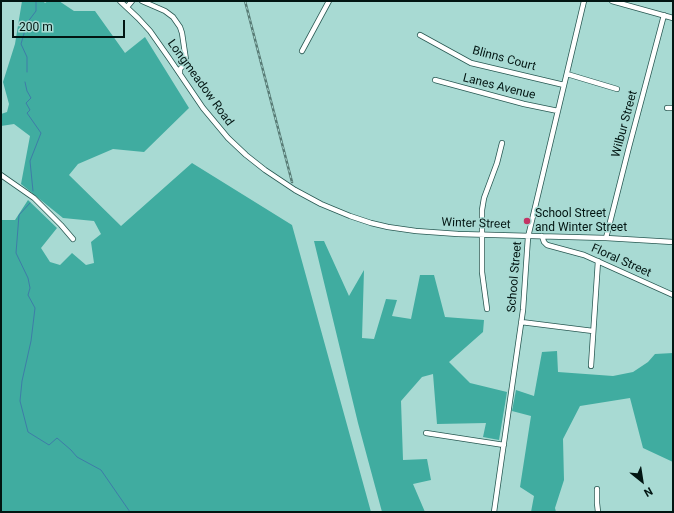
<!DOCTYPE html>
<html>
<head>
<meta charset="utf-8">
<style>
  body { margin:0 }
  #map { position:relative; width:674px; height:513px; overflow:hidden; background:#a8dad3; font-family:Roboto,sans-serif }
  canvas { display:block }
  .frame { position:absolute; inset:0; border:2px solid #021512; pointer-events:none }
  .north { position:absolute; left:622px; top:461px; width:40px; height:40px; -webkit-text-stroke:3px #a8dad3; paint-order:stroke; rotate:150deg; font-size:11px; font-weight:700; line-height:16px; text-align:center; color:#021512 }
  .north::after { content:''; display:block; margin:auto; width:14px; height:18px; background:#021512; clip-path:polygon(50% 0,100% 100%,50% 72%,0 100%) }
  .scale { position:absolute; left:12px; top:20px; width:113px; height:18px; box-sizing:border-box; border:2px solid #021512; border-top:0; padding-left:5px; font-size:12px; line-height:14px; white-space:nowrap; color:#021512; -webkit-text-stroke:3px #a8dad3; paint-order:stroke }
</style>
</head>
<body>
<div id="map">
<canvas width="674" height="513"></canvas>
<div class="frame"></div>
<div class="north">N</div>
<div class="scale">200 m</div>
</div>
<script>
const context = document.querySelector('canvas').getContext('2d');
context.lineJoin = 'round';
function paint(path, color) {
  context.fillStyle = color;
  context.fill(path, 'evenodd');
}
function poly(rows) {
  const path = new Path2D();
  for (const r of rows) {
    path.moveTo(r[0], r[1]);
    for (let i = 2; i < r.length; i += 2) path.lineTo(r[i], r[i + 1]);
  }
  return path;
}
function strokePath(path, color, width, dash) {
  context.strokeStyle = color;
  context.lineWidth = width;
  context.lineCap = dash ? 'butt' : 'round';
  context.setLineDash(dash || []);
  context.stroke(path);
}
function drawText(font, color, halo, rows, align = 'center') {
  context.font = font + ' Roboto,sans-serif';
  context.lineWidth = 3;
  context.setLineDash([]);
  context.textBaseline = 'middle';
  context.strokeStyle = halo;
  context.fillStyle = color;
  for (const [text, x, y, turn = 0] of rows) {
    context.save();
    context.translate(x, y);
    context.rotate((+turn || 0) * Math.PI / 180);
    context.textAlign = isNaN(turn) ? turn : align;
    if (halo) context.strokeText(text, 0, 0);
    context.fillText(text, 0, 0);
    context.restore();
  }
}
paint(poly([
  [22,1,43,1,45,3,48,1,59,1,74,11,95,11,125,53,145,37,189,108,144,152,113,149,78,164,69,175,121,226,192,163,292,225,371,512,1,512,1,220,15,220,28,200,57,228,41,248,50,262,60,265,72,253,86,265,94,263,91,242,101,234,94,221,63,218,21,184,30,136,14,124,1,126,1,114,7,112,9,104,3,82,15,44],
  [314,241,324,241,349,296,364,270,362,338,374,339,386,299,397,300,392,316,411,319,420,275,434,275,445,317,484,320,483,332,449,362,470,383,507,392,499,440,483,437,486,423,437,424,433,374,422,377,401,401,403,460,427,459,431,480,413,484,425,512,382,512,358,423],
  [557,351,558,372,613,376,633,372,648,362,655,354,673,353,673,462,643,448,630,398,580,406,563,439,564,480,555,508,556,512,531,512,534,496,520,487,531,416,512,411,516,390,534,396,542,352]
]), '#40aca0');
strokePath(poly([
  [27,72,27,57,21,44,27,23,36,11,36,1],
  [25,82,27,91,31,98,26,103,30,110,27,113,41,133,30,161,33,191],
  [30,203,19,215,16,253,28,278,30,288,28,295,35,308,31,341,22,381,20,401,28,432,49,445,57,438,71,450,77,457,101,470,130,512]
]), '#3e7ca8', 1);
const minor = poly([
  [120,1,138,18,150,31,169,58,203,108,228,138,246,155,265,170,295,190,321,204,350,216,371,223,388,227,416,231,458,234,606,238,673,242],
  [142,1,165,11,173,17,180,27,182,33,186,60,186,63,180,69,180,73],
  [612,1,673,18],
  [127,7,132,1],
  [420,35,471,63,564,85],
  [302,51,329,1],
  [567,74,617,89],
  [435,80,524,104,558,111],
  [667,108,673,108],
  [1,175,34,198,61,225,73,239],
  [542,236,544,242,547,245,584,255,673,295],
  [606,238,629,147,664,15],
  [487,309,482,272,482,210,484,198,497,163,502,143],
  [521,322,593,331],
  [591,366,598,261],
  [426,433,504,445],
  [597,489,597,503,598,512],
  [494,512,523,310,528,237,584,1]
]);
strokePath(minor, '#285852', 6);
strokePath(minor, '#fff', 4.5);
const rail = poly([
  [245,1,292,182]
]);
strokePath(rail, '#577a74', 2.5);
strokePath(rail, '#a8dad3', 1, [3]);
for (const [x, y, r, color] of [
  [527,221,4,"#c23464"]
]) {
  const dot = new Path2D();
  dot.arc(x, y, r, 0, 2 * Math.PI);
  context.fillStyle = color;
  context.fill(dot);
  strokePath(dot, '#a8dad3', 1.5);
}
drawText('12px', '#021512', '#a8dad3', [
  ["Blinns Court",504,59,15],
  ["Longmeadow Road",200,83,54],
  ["Lanes Avenue",499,87,14],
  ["Wilbur Street",625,124,-75],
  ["Winter Street",476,224,2],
  ["Floral Street",621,261,24],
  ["School Street",515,277,-85]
]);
drawText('12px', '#021512', '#a8dad3', [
  ["School Street",535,214],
  ["and Winter Street",535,228]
], 'left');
</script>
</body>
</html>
